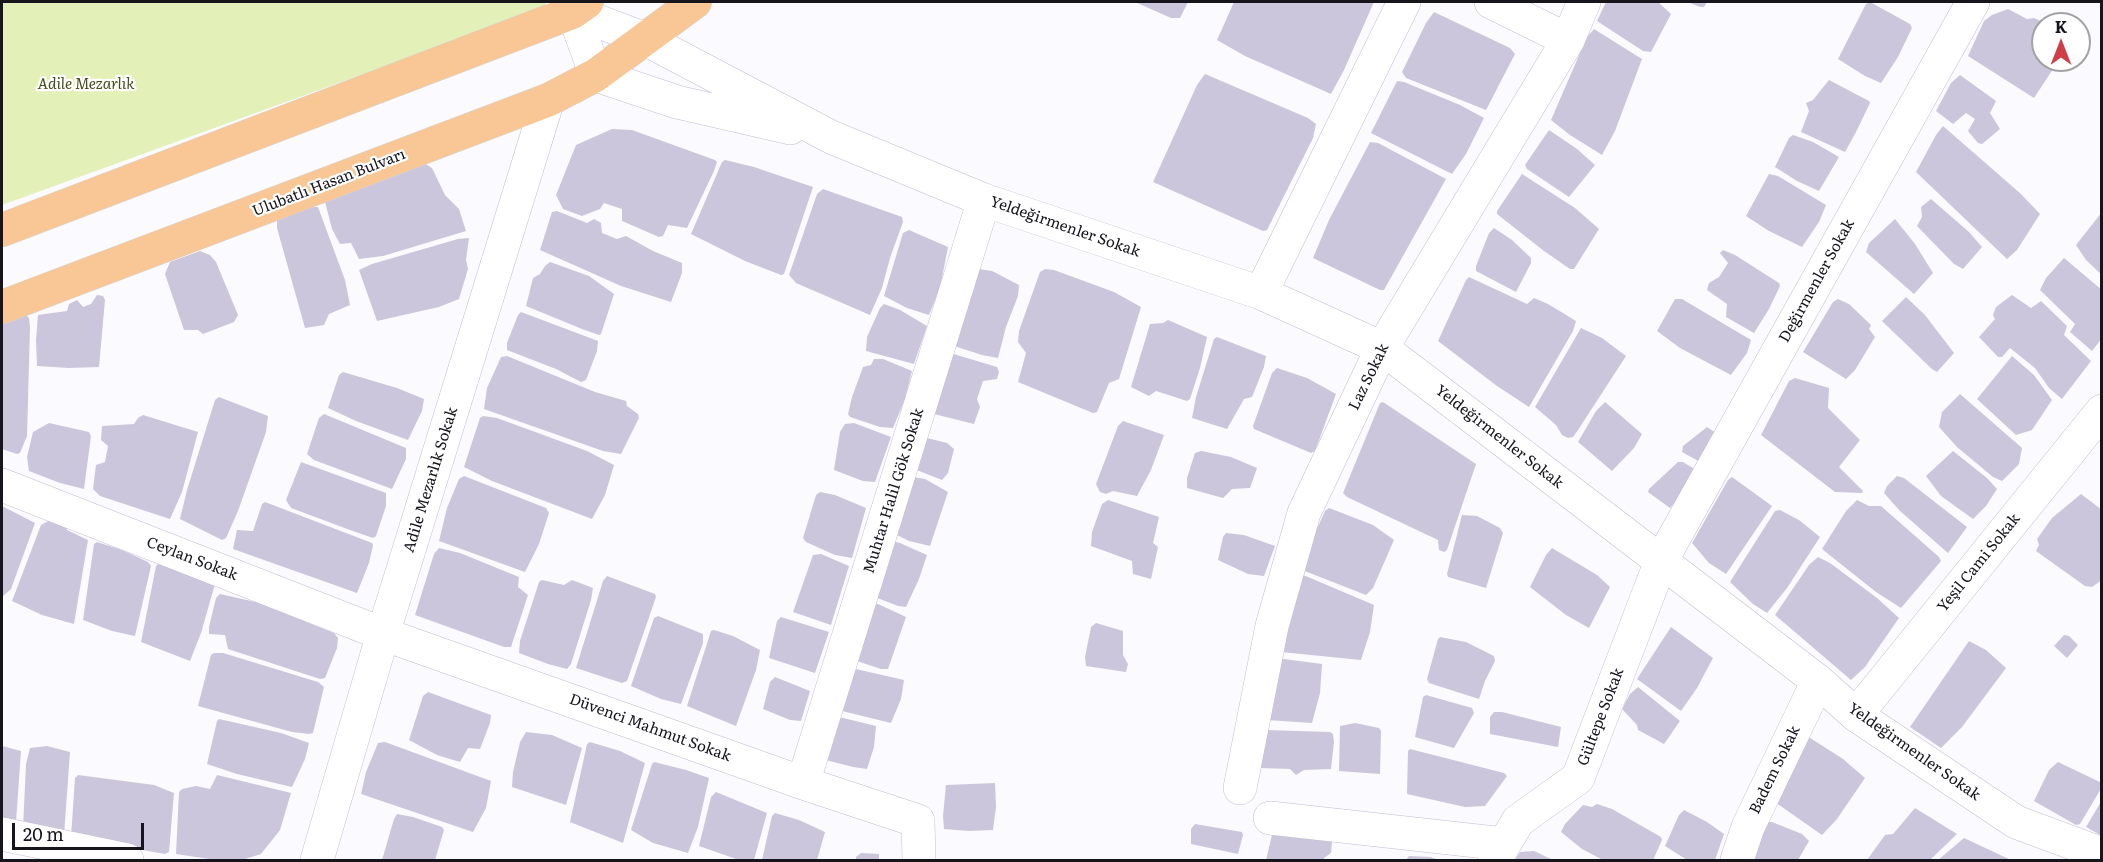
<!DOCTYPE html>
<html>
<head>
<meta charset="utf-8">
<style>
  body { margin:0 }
  #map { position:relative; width:2103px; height:862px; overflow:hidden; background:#fbfafe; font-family:Literata,serif }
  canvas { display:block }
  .frame { position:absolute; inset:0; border:3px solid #17151c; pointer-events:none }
  .north { position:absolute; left:2031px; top:12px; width:60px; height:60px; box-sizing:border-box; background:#fff; border:2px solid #a2a1a4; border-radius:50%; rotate:0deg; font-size:16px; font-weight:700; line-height:24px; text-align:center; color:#17151c }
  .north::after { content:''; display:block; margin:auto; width:21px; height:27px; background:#ce3e47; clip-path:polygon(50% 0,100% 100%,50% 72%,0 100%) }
  .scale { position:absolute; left:12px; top:823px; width:132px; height:27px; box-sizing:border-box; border:3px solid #17151c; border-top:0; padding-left:8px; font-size:18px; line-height:21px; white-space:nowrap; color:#17151c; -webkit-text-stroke:4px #fff; paint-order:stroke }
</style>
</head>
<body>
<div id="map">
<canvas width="2103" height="862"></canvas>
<div class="frame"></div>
<div class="north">K</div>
<div class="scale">20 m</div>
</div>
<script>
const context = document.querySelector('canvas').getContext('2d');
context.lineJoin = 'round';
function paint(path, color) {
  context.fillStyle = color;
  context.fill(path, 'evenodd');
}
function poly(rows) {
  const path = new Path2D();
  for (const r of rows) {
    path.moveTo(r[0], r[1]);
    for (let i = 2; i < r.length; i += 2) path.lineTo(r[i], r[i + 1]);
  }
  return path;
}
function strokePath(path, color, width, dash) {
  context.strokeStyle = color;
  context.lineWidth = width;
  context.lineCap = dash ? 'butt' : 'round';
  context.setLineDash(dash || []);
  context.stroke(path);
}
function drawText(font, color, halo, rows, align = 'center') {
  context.font = font + ' Literata,serif';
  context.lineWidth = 4.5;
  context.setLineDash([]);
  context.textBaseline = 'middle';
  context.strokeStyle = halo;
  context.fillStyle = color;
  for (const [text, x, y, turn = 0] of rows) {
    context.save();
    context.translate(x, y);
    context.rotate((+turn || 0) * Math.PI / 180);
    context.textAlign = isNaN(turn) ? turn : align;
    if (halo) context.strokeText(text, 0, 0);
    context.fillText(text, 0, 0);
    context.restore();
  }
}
paint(poly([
  [2,2,543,2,548,7,2,205]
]), '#e3f0b8');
paint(poly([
  [1135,2,1188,2,1180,18,1171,18],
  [1234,2,1374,2,1344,70,1331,94,1245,56,1217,40],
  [1606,2,1658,2,1671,14,1651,52,1643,51,1597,21],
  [1688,2,1707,2,1704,7,1700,7],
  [1870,2,1910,24,1912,28,1898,57,1881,83,1865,76,1838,59,1866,4],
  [2008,9,2027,19,2034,18,2047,24,2043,24,2043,60,2059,60,2034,98,1968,56,1984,21,1992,15],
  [1434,12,1510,48,1515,54,1486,110,1406,78,1402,72,1426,23],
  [1594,29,1642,59,1615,131,1602,155,1570,135,1551,120,1587,37],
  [1205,74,1308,118,1316,124,1313,138,1267,230,1263,231,1153,182,1197,85],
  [1960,75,1996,101,1990,113,2000,129,1982,144,1978,143,1968,131,1975,119,1966,113,1953,124,1936,111,1951,83],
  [1829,80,1869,101,1870,103,1856,132,1845,152,1801,132,1809,111,1806,103,1813,100],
  [1397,81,1404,82,1460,105,1484,118,1466,154,1452,174,1371,133],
  [1943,126,2021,194,2040,214,2017,250,2007,259,1916,172,1936,135],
  [612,129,632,130,715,160,717,162,714,171,687,228,668,225,663,236,659,237,622,221,622,209,604,203,600,209,582,216,563,209,556,195,576,145],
  [1549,130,1577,149,1595,165,1569,197,1527,169,1525,165],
  [1793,135,1813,142,1839,157,1819,191,1797,181,1775,167,1789,138],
  [1370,142,1378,143,1446,179,1384,290,1380,290,1313,258,1329,220],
  [725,160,754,167,813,187,784,274,781,275,745,261,691,234,722,162],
  [424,163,432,168,445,195,459,209,466,231,383,256,359,259,351,243,340,244,332,229,324,198],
  [1522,174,1575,208,1599,229,1574,269,1570,269,1544,251,1497,214,1497,211],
  [1769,174,1778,176,1826,205,1819,222,1802,247,1769,231,1746,216],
  [823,189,902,217,903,222,890,258,882,288,870,315,796,283,789,275,817,194],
  [1931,199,1969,232,1982,247,1963,269,1954,264,1917,226,1922,217,1921,207],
  [307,207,318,207,345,280,350,305,329,314,324,325,305,328,277,228,277,217],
  [557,211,587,223,594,219,601,223,602,233,617,239,626,236,653,251,682,263,682,273,671,302,621,286,540,250,552,212],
  [2102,212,2102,275,2086,260,2076,245],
  [1895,219,1915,244,1933,273,1914,294,1866,252,1869,243],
  [1494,228,1512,240,1531,258,1531,263,1516,292,1476,271,1476,266,1489,233],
  [909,230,948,247,940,288,929,315,907,308,884,296,903,233],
  [469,238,466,260,468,269,459,299,439,307,377,321,359,270,372,264,458,239],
  [1723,250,1735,255,1779,283,1780,286,1769,309,1754,333,1726,317,1727,304,1707,290,1709,283,1719,277,1728,263,1720,253],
  [200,251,210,255,216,262,238,315,234,322,203,334,198,330,184,330,165,274,170,262],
  [2064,258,2102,290,2102,338,2092,351,2070,332,2075,324,2040,290,2046,278],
  [550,262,589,276,614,294,601,334,599,335,582,329,526,306,533,278,540,274,545,266],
  [979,269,992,271,1019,285,1018,296,1006,327,998,358,982,355,951,345],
  [1045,269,1054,270,1114,292,1141,307,1119,379,1109,383,1097,412,1093,413,1018,382,1026,353,1018,342,1019,331,1040,272],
  [1469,277,1527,304,1534,298,1548,304,1576,321,1573,331,1529,407,1497,386,1438,341,1466,280],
  [97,295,103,296,105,300,99,367,69,368,37,366,36,340,38,315,67,311,69,304,77,300,83,307,91,304],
  [2012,295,2031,308,2041,301,2067,326,2064,335,2091,361,2062,399,2049,388,2035,368,2010,348,2002,357,1998,357,1979,337,1995,319,1993,315,1996,307],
  [1906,297,1925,315,1954,353,1937,372,1932,369,1882,321],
  [1675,299,1682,299,1751,340,1747,353,1731,375,1680,348,1657,331],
  [1838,299,1849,304,1871,325,1869,329,1875,337,1855,370,1846,379,1803,352,1833,302],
  [884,304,900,310,927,326,914,364,866,351,867,337,880,308],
  [521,312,598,341,597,351,586,380,581,382,556,369,507,350,507,343,518,315],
  [26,315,29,318,30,328,27,436,20,453,17,454,2,449,2,322],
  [1168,320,1207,337,1200,368,1190,399,1187,401,1156,391,1149,396,1131,387,1150,324,1163,323],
  [1581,328,1602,338,1626,356,1578,430,1573,437,1568,438,1562,435,1556,425,1535,407],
  [1217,337,1266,356,1264,367,1252,397,1244,399,1227,429,1192,418,1196,397,1214,339],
  [947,352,997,367,999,372,997,379,983,381,977,399,980,407,974,424,930,413],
  [507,356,595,392,626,401,627,406,638,414,639,418,621,454,603,451,484,409,487,388,501,357],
  [2012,356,2034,375,2052,400,2032,430,2016,435,1977,399],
  [874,359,883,359,912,371,905,399,893,428,880,427,850,417,848,414,852,397,863,367,871,365],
  [1277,368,1307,378,1336,394,1315,451,1311,453,1254,429,1253,426,1272,373],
  [343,372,397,388,424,399,422,411,408,440,356,421,328,408,339,375],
  [1795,378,1829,388,1828,408,1860,440,1839,467,1863,491,1862,493,1835,492,1761,435,1789,381],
  [1960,394,2022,448,2019,464,2002,481,1993,477,1957,447,1939,427,1942,412],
  [219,397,268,416,266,432,238,511,226,538,222,540,180,519,187,490,215,400],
  [1383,402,1476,464,1447,550,1444,552,1439,550,1438,540,1347,497,1343,493,1380,403],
  [1605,402,1642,434,1634,448,1612,471,1578,442,1596,411],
  [324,414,406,448,406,459,392,489,314,460,307,454,319,418],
  [143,415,198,432,182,492,170,519,100,496,93,489,96,465,105,462,108,446,101,440,102,426,134,424,138,418],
  [483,416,497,418,587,451,614,465,605,495,592,519,492,481,464,467,480,418],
  [1123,421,1164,435,1151,470,1137,496,1113,491,1106,494,1100,492,1096,484,1118,426],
  [49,423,89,432,91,436,84,489,60,483,29,471,27,457,33,432],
  [854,423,891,437,875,482,863,481,834,470,840,432,845,424],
  [1707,427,1719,435,1700,462,1682,452,1683,446],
  [919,436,947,443,954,449,948,473,942,480,909,467],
  [1201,451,1231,457,1257,468,1250,488,1232,489,1223,498,1187,488,1187,478,1195,453],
  [1953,451,1987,478,1997,489,1986,506,1973,519,1941,496,1926,476],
  [301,462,386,493,386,506,376,536,373,538,350,530,291,508,286,500],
  [1678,462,1683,462,1696,470,1691,484,1670,508,1648,492,1649,489],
  [464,476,546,508,549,513,539,544,525,572,439,541,447,508,459,479],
  [907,476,925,479,948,492,930,546,909,541,887,530],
  [1897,476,1904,478,1967,527,1948,553,1900,511,1884,493,1887,486],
  [1732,477,1772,506,1726,574,1709,563,1692,543,1728,480],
  [820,492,835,495,866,508,852,558,835,555,806,542,803,538,816,495],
  [2081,494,2102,510,2102,580,2092,587,2085,586,2036,551,2039,545,2037,539,2052,518],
  [1108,500,1159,517,1153,543,1158,547,1151,579,1133,574,1132,561,1091,546,1092,532,1102,504],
  [1857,500,1869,506,1881,506,1939,557,1941,561,1901,608,1876,592,1822,549,1846,511],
  [265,502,372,543,373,545,369,563,357,593,233,549,237,530,253,531,262,504],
  [2,506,35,523,11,589,2,597],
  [1329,508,1373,525,1394,540,1373,588,1366,595,1302,570,1300,566,1325,511],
  [1780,510,1799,520,1820,537,1787,588,1767,613,1753,604,1730,582,1775,511],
  [1462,515,1477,516,1500,528,1503,533,1486,588,1448,577,1447,574],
  [54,518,65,522,67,530,88,540,74,624,42,615,12,601,41,525],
  [1226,533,1244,535,1275,546,1264,576,1248,574,1218,560,1223,537],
  [886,540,900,543,927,555,919,579,906,607,898,606,867,594],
  [97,542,122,550,148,562,151,566,135,636,112,631,83,620,94,544],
  [439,548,460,553,519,577,518,587,528,595,511,647,504,647,415,615,434,554],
  [1552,548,1597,575,1610,587,1589,628,1566,615,1530,587,1546,555],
  [821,554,849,566,831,625,793,612,813,555],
  [1818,557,1830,563,1877,598,1899,618,1865,667,1851,680,1775,615,1809,565],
  [160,562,215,584,201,633,190,661,141,642,156,566],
  [1301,574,1374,605,1370,632,1361,660,1281,652],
  [607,576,655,594,656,597,627,681,622,683,576,668,603,581],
  [542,580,564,585,572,580,593,588,591,600,571,664,567,669,548,664,519,653,520,641,539,582],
  [220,594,278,607,306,622,334,633,338,638,337,648,325,678,320,679,228,649,225,635,209,634,209,627,216,598],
  [867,603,878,604,906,617,888,669,881,669,851,659],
  [658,616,703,634,703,643,681,704,661,699,631,686,654,618],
  [781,617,829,632,815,673,769,658,777,621],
  [1096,623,1123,631,1123,655,1128,664,1126,672,1086,666,1085,657,1091,627],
  [1671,627,1713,658,1697,688,1681,711,1637,679],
  [714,630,733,636,760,650,756,670,736,726,687,706,711,631],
  [2064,635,2069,636,2078,645,2067,658,2054,646],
  [1440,637,1466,642,1494,656,1495,661,1485,681,1479,699,1429,683,1427,679,1438,639],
  [1969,641,1986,650,2006,668,1962,727,1941,748,1910,727],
  [214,653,223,653,318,682,324,687,313,733,309,734,292,732,198,706,211,655],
  [1276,658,1322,664,1320,693,1312,723,1267,720],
  [847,667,904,680,901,699,891,723,838,710],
  [775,677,810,691,801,721,790,720,763,709,770,682],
  [1638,687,1680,721,1664,744,1638,730,1637,725,1622,709,1630,694],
  [428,692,491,715,490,723,480,749,468,748,460,762,437,755,409,740,423,696],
  [1426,695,1472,708,1474,713,1454,748,1415,737,1423,697],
  [1494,712,1502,712,1561,727,1558,747,1490,734,1490,717],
  [835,716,876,726,874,747,867,769,853,767,822,759],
  [219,719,281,733,309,743,305,759,292,787,237,774,207,764,217,721],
  [1355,723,1379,728,1381,731,1380,774,1339,771,1340,726],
  [1266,730,1330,732,1333,734,1334,742,1331,769,1304,770,1296,775,1290,769,1260,768],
  [526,732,552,735,582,748,566,805,512,787,513,772,520,742],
  [1804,734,1843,759,1865,778,1837,819,1822,835,1772,800],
  [385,742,491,781,486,808,473,832,361,794,366,772,378,743],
  [590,742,620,751,645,763,623,843,570,822,587,744],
  [2,746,21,751,16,822,2,819],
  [47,746,70,752,64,835,23,829,26,764,30,748],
  [1410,749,1504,773,1507,776,1485,806,1465,807,1407,794,1408,751],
  [654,762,686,770,709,778,698,827,688,853,653,843,631,830,652,764],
  [2058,762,2102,783,2102,787,2080,824,2076,825,2034,801,2049,770],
  [78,775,154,785,174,793,169,852,165,854,71,837,75,778],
  [217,775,291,793,280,830,261,854,242,860,216,860,176,854,179,792,182,789,196,786,210,789],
  [995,783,996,807,993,830,969,831,944,829,943,816,946,785],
  [716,792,767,813,754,860,739,860,699,846,711,797],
  [2102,800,2102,836,2086,827],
  [1597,804,1612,809,1661,837,1662,840,1653,860,1603,860,1582,849,1561,832,1565,824,1583,805,1592,807],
  [1915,808,1957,834,1930,860,1867,860,1885,835,1893,834],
  [1684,810,1707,822,1724,834,1715,860,1687,860,1665,846,1679,815],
  [775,813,799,820,825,832,817,860,762,860,772,816],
  [397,814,413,817,442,827,444,830,435,860,382,860,394,819],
  [1764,822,1772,822,1802,834,1809,841,1798,860,1749,860],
  [1195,824,1242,832,1243,835,1238,854,1191,844,1191,829],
  [1272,835,1330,839,1332,842,1331,853,1324,858,1324,860,1266,860],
  [1964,838,2011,860,1938,860],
  [1534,851,1553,860,1515,860,1520,852],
  [861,853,879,854,879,860,856,860,856,857],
  [1409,856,1430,857,1440,860,1406,860]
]), '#cbc6db');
const minor = poly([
  [562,2,573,12,645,39,831,137,984,200,1261,293,1382,348,1818,681,1856,715,2016,822,2102,854],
  [1491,2,1568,40],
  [573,12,596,75,677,102,790,128],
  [1261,293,1404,2],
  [2,485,383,634,803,783,918,821,919,860],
  [1856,715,2102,411],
  [803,783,984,200],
  [1240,788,1272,626,1304,513,1382,348,1568,40,1584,2],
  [1270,818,1504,844],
  [2,834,127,860],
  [317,860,383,634,548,100],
  [1495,860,1518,821,1578,778,1661,561,1973,2],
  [1737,860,1748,827,1818,681]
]);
const major = poly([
  [2,230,573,12,587,2],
  [2,307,548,100,596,75,695,2]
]);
strokePath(minor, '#c2bdd2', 34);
strokePath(major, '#d5d5d6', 34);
strokePath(minor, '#fff', 33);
strokePath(major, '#f8c795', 33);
drawText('italic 15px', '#454e1c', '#fff', [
  ["Adile Mezarlık",86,85]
]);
drawText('15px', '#17151c', '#fff', [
  ["Ulubatlı Hasan Bulvarı",329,183,-21],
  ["Yeldeğirmenler Sokak",1065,227,19],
  ["Değirmenler Sokak",1817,281,-61],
  ["Laz Sokak",1369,377,-64],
  ["Yeldeğirmenler Sokak",1499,437,38],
  ["Adile Mezarlık Sokak",431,480,-73],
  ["Muhtar Halil Gök Sokak",894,491,-73],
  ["Ceylan Sokak",192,559,21],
  ["Yeşil Cami Sokak",1979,563,-51],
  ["Gültepe Sokak",1601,717,-69],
  ["Düvenci Mahmut Sokak",650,728,20],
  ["Yeldeğirmenler Sokak",1914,752,35],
  ["Badem Sokak",1775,770,-64]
]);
</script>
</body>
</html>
